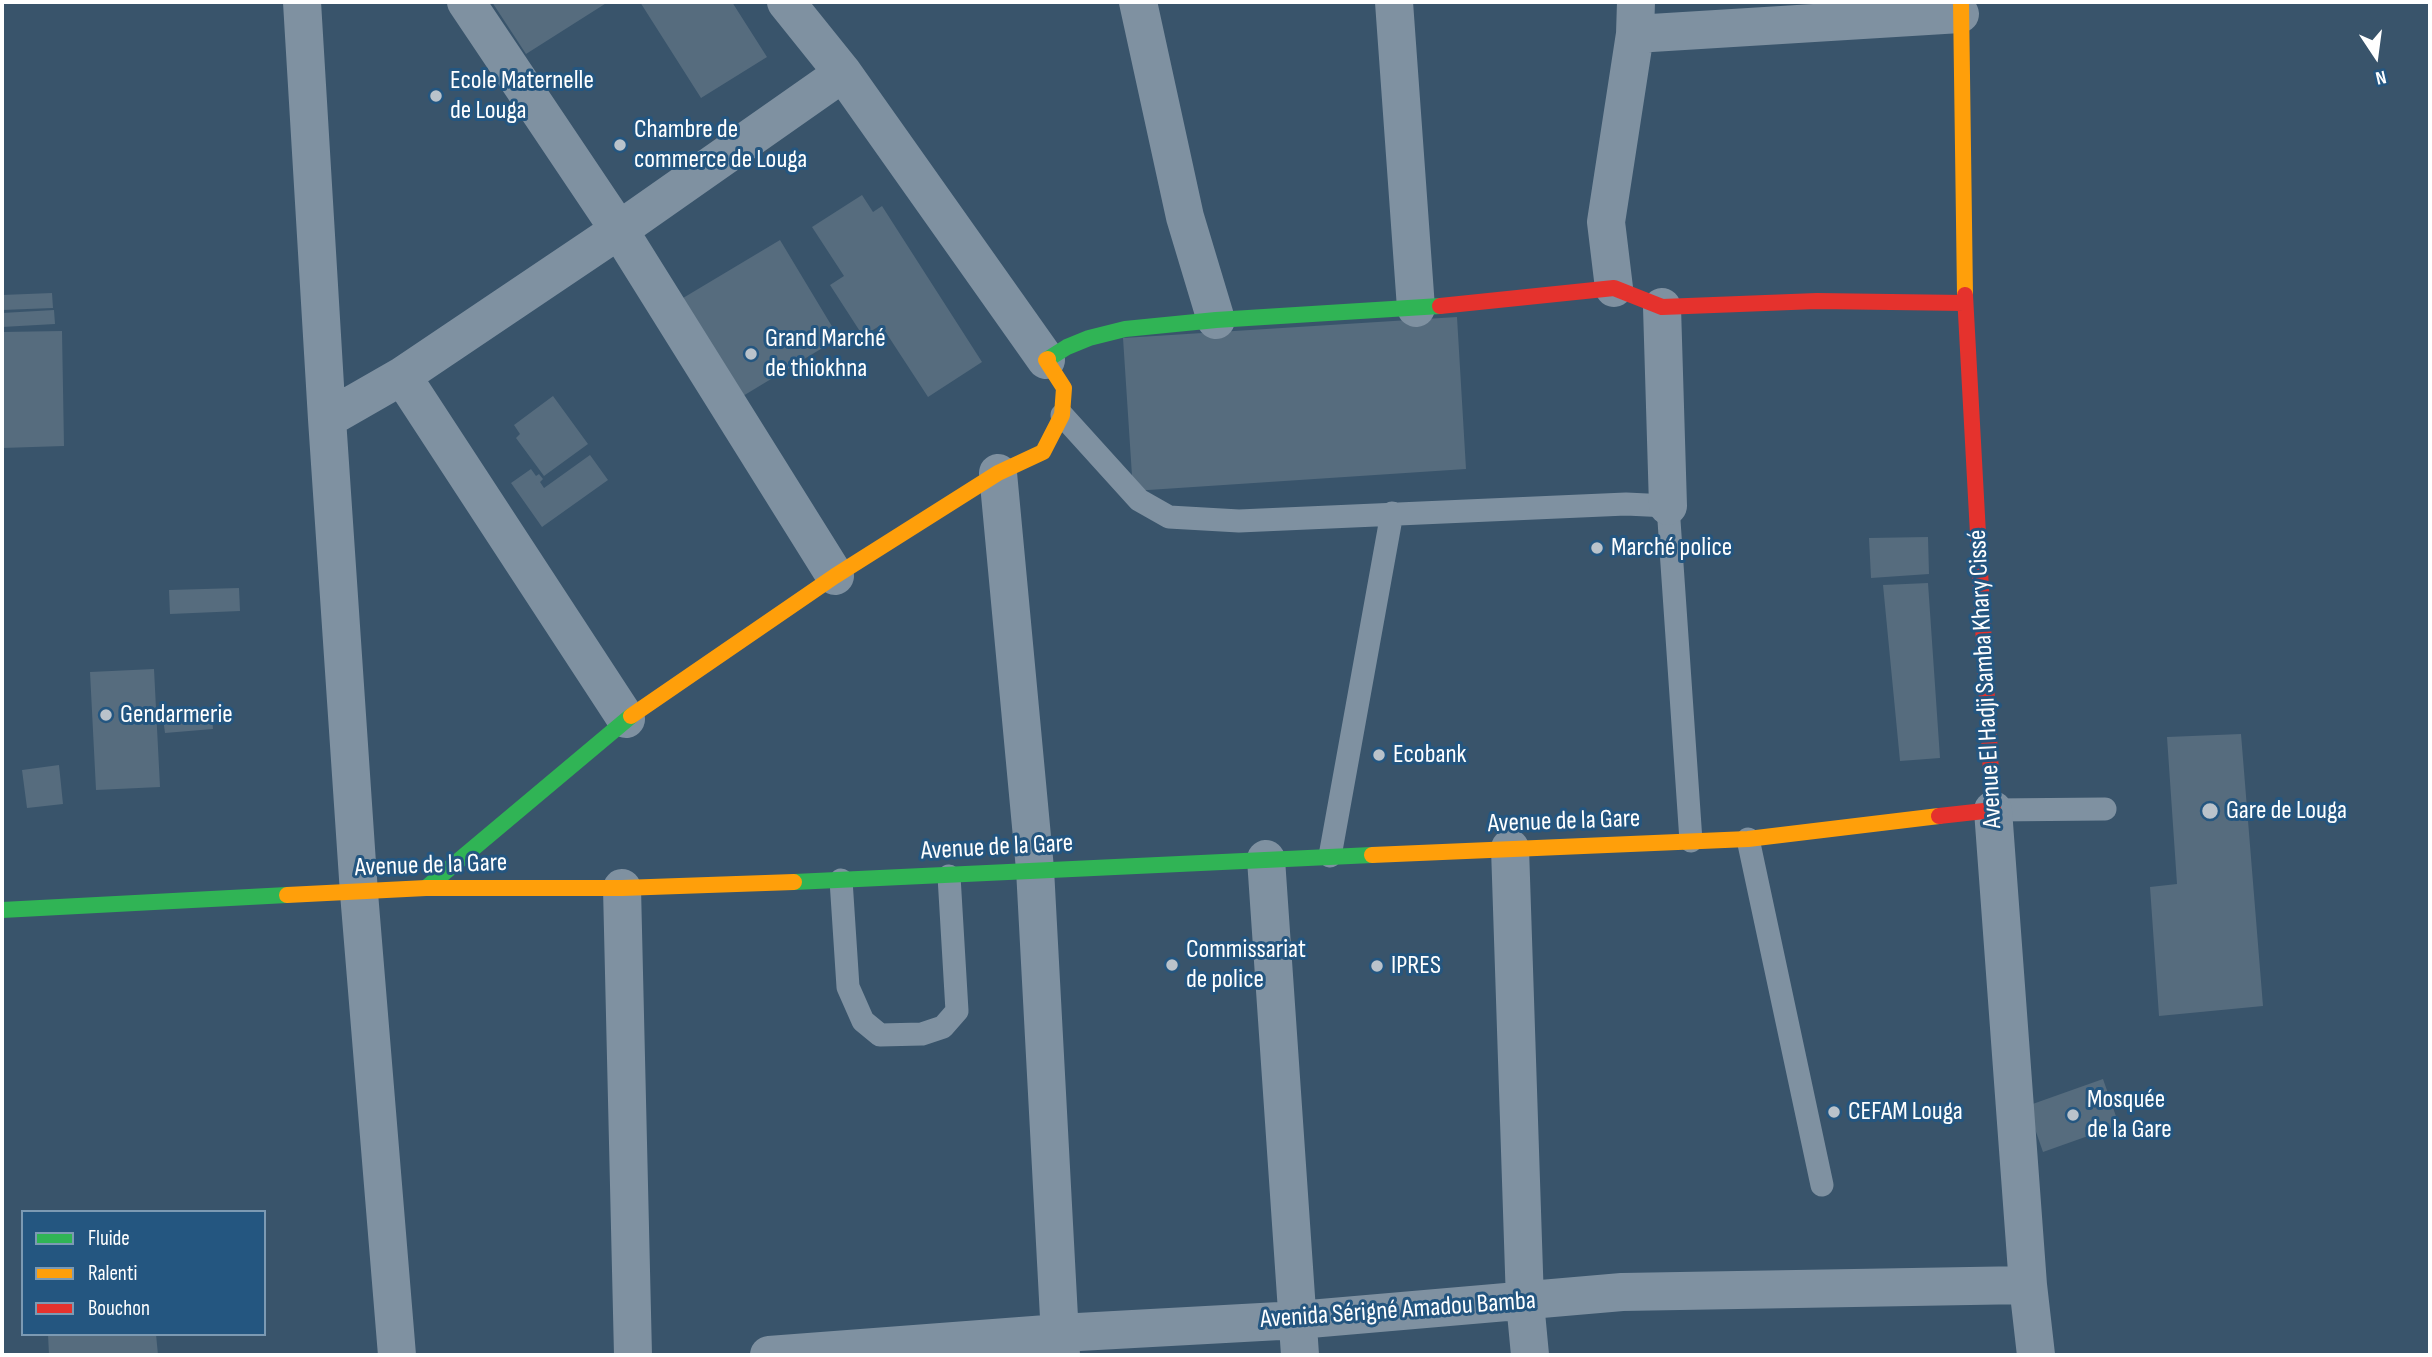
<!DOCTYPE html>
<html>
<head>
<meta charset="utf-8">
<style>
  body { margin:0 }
  #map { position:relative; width:2432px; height:1357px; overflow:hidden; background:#39546b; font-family:"Sofia Sans Condensed",sans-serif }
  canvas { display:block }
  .frame { position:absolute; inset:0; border:4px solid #fff; pointer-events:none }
  .legend { position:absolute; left:21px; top:1210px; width:245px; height:126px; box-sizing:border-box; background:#245680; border:2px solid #7c9ab3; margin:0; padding:9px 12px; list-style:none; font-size:21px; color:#fff }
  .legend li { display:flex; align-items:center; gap:14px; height:35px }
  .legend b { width:35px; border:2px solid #7c9ab3 }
  .north { position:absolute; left:2341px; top:21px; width:70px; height:70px; -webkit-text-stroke:5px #245680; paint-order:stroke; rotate:167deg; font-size:19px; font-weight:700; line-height:28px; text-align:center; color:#fff }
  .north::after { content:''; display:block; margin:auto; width:24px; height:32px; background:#fff; clip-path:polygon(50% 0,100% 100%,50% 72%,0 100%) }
</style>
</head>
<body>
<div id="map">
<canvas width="2432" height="1357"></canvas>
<div class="frame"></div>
<ul class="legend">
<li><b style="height:9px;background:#30b455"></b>Fluide</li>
<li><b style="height:9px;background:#ff9f0a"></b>Ralenti</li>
<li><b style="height:9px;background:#e5322d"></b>Bouchon</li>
</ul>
<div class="north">N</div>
</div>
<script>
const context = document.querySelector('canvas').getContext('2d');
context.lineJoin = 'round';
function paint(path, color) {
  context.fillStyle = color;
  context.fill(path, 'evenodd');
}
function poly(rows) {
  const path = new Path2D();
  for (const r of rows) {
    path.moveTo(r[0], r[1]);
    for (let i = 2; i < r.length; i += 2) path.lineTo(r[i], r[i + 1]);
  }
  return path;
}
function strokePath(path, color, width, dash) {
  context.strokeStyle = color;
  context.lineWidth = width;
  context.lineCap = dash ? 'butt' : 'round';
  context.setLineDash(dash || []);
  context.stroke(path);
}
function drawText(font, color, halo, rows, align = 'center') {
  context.font = font + ' "Sofia Sans Condensed",sans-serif';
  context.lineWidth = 6;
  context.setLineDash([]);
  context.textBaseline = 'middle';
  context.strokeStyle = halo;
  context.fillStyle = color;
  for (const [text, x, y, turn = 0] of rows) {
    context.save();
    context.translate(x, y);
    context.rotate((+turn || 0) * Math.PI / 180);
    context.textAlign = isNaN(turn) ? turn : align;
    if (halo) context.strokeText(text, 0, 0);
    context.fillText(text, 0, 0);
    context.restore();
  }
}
paint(poly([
  [492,2,608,2,526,54],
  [640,2,732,2,767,57,701,98],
  [862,195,873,212,882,206,982,362,928,397,881,325,863,336,830,285,844,276,812,227],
  [780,240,839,338,733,402,673,304],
  [52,293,53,308,2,310,2,295],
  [54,310,55,324,2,327,2,313],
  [1457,317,1466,469,1133,491,1123,338],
  [62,331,64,446,2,448,2,332],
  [553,396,588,444,544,476,516,438,520,434,514,425],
  [590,455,608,480,542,527,511,483,531,469,536,476,539,474,543,479,540,482,544,488],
  [1928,537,1929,574,1871,578,1869,538],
  [1928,583,1940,758,1900,761,1883,585],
  [239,588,240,611,170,614,169,590],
  [154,669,160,787,96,790,90,672],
  [211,707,213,729,165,733,162,711],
  [2241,734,2263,1006,2159,1016,2150,887,2177,884,2167,737],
  [59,765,63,804,27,808,22,770],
  [2103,1079,2119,1125,2043,1152,2027,1106],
  [48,1334,156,1334,158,1355,49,1355]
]), '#566c7e');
strokePath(poly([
  [1062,415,1139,500,1169,517,1239,521,1626,504,1668,506,1691,841],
  [1993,810,2105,809],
  [1748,839,1822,1185],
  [1330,856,1392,513],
  [841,880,848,987,863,1021,880,1035,922,1034,943,1027,957,1011,949,876]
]), '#7f91a1', 23);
strokePath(poly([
  [302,2,327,419,359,893,397,1355],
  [466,2,619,230,835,576],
  [786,2,843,73,1046,360],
  [1138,2,1185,217,1216,320],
  [1394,2,1416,308],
  [1636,2,1635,34,1960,14],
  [1614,288,1606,222,1635,34],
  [1662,307,1668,506],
  [402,376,626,719],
  [327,419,402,376,619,230,843,73],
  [998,473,1035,869,1061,1355],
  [1993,810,2028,1285,2036,1355],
  [1510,848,1525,1302,1530,1355],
  [1266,859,1300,1355],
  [622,888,633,1355],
  [769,1355,1060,1333,1298,1320,1622,1292,2028,1285]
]), '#7f91a1', 38);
strokePath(poly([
  [1048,359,1067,347,1089,338,1125,329,1216,320,1440,306],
  [794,882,1372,855],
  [426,888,631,716],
  [2,910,287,895]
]), '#30b455', 16);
strokePath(poly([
  [1961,2,1965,295],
  [631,716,835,576,998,473,1043,452,1062,415,1064,388,1046,360,1048,359],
  [1372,855,1748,839,1939,816],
  [287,895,426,888,622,888,794,882]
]), '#ff9f0a', 16);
strokePath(poly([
  [1440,306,1614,288,1662,307,1817,301,1965,303],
  [1939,816,1993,810,1965,295]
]), '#e5322d', 16);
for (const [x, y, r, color] of [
  [436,96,7,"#bac3cb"],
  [620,145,7,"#bac3cb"],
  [751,354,7,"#bac3cb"],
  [1597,548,7,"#bac3cb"],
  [106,715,7,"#bac3cb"],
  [1379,755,7,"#bac3cb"],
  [2210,811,9,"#bac3cb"],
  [1172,965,7,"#bac3cb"],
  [1377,966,7,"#bac3cb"],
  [1834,1112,7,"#bac3cb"],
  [2073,1115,7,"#bac3cb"]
]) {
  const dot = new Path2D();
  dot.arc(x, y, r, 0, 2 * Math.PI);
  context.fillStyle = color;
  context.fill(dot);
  strokePath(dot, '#245680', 2.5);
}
drawText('26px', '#fff', '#245680', [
  ["Ecole Maternelle",450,81],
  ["de Louga",450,111],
  ["Chambre de",634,130],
  ["commerce de Louga",634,160],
  ["Grand Marché",765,339],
  ["de thiokhna",765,369],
  ["Marché police",1611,548],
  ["Gendarmerie",120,715],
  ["Ecobank",1393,755],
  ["Gare de Louga",2226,811],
  ["Commissariat",1186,950],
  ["de police",1186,980],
  ["IPRES",1391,966],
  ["Mosquée",2087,1100],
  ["de la Gare",2087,1130],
  ["CEFAM Louga",1848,1112]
], 'left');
drawText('26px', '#fff', '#245680', [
  ["Avenue El Hadji Samba Khary Cissé",1986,679,-93],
  ["Avenue de la Gare",1564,822,-2],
  ["Avenue de la Gare",997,848,-3],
  ["Avenue de la Gare",431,866,-2],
  ["Avenida Sérigné Amadou Bamba",1398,1311,-4]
]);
</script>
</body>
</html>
